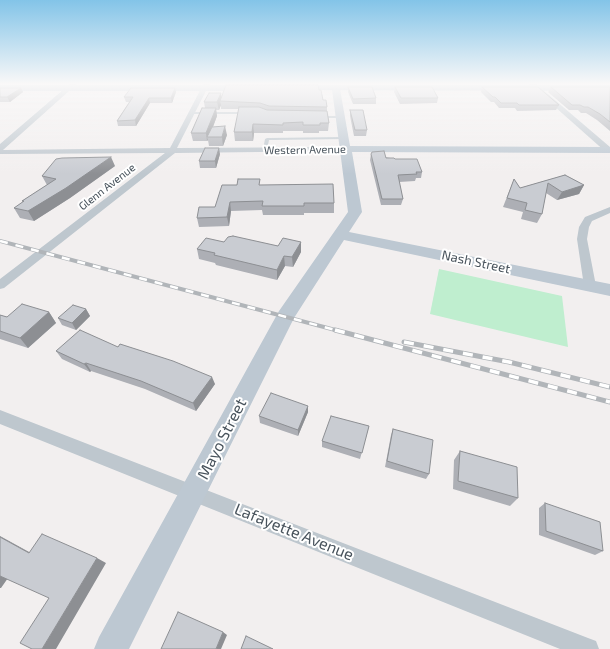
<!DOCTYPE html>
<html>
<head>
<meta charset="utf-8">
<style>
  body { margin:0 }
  canvas { display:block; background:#f2efef }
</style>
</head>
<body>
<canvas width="610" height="649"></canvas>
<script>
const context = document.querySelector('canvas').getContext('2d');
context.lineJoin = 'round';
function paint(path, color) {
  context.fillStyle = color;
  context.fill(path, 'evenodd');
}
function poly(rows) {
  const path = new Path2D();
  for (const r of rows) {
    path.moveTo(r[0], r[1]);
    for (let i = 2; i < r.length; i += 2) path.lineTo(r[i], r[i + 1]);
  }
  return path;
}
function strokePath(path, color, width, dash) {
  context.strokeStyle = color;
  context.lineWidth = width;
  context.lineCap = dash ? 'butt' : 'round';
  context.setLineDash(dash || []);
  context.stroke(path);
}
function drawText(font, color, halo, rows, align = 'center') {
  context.font = font + ' "Exo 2",sans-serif';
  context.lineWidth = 4;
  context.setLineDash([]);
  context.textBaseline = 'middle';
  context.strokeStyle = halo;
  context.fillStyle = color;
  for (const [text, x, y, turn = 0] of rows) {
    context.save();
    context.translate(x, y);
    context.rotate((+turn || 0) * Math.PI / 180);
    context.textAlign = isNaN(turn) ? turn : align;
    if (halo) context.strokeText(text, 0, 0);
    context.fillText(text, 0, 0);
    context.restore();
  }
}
paint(poly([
  [439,269,562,296,568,347,430,314]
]), '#bfeecf');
paint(poly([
  [191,112,247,112,249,113,247,114,190,114,191,112],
  [319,116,340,116,342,117,340,118,318,118,317,117,319,116],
  [344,137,346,138,345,139,269,140,267,150,265,151,263,150,265,139,267,138,344,137]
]), '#bec7ce');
paint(poly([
  [71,83,78,83,3,150,170,148,204,83,210,83,177,148,346,147,350,149,346,151,175,153,4,288,0,289,0,279,165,153,0,154,0,144,71,83],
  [528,83,535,83,610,147,610,153,607,153,528,83],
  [610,207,610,213,592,221,589,227,587,239,596,286,594,289,590,290,586,289,584,286,577,239,579,227,585,217,610,207],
  [0,410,588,638,596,641,599,649,560,649,0,424,0,410]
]), '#bec7ce');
paint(poly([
  [336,86,340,89,350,146,610,147,610,153,352,152,362,212,349,232,610,284,610,296,344,240,294,318,129,649,94,649,99,637,279,311,348,212,332,89,336,86]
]), '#bdc8d2');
paint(poly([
  [0,85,253,85,258,88,253,91,0,91,0,85],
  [291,85,610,85,610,91,288,90,286,88,291,85]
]), '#b0c0cd');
const railFar1 = poly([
  [0,241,339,331]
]);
const rail = poly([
  [335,330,610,402],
  [404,342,509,362,610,387]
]);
strokePath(railFar1, '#b1b5b9', 4);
strokePath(rail, '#b1b5b9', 5);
strokePath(railFar1, '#fff', 2.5, [8]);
strokePath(rail, '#fff', 3.5, [10]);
paint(poly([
  [0,83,36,83,0,84],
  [139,83,180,83,180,84],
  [230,83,317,83,317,84],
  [390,83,426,83,426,84],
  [454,83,527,83,527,84],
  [537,83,606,83,606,84],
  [348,87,376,98,376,104,353,104,348,92],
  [395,87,438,98,437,103,400,104,394,92],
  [482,87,559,105,556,110,517,111,515,108,499,108,494,102,491,102,481,92],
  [551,87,610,87,610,131,597,120,586,113,581,113,578,110,569,110,548,92],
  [0,88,21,88,23,92,10,102,0,102],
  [175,88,176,92,172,103,150,103,136,126,118,126,117,121,129,102,126,102,124,97],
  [319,90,323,100,327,107,327,111,329,123,328,131,319,131,319,133,303,133,303,131,283,131,283,133,254,133,253,141,235,141,234,132,239,109,221,109,221,105,219,110,216,110,217,116,213,127,227,135,223,146,209,146,208,140,207,141,193,141,191,133,205,108,204,102,222,97],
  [350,110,367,130,366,136,354,136,350,116],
  [220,154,216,168,200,168,199,161],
  [371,154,395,159,422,172,421,178,416,178,415,181,399,182,403,199,401,205,381,205,370,160],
  [115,166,70,198,34,221,20,218,14,208,23,202,22,201,47,185,42,176],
  [565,175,584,185,579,194,557,200,546,193,542,214,537,223,521,219,523,212,503,207,514,179,520,188],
  [260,185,334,203,334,213,304,213,304,215,263,215,262,210,231,211,229,226,199,227,197,218,215,207],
  [224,242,278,246,301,242,301,252,293,267,285,266,277,280,216,265,215,263,199,259,197,249],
  [86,309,90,316,76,330,62,325,58,318],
  [49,312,56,323,28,348,0,339,0,315,7,317],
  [118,347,215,384,196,411,145,389,91,371,90,372,62,359,56,351],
  [308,406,308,412,298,436,260,423,259,416],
  [369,426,360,459,322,447,322,441],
  [393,429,429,474,426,479,385,467,391,435],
  [460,451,518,498,510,506,453,489,454,460],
  [545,503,603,551,595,555,539,535,539,508]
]), '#adafb5');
paint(poly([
  [21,88,23,92,10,102,7,97],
  [175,88,176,92,172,103,171,98],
  [221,93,222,101,220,101,221,105,219,110,217,102],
  [149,98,150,103,136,126,135,120],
  [216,108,217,116,209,137,207,137,208,140,207,141,206,133],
  [253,124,254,133,253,141,252,132],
  [225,126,227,135,223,146,222,137],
  [219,148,220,154,216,168,215,161],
  [111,157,115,166,70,198,34,221,28,211],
  [584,185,579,194,557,200,562,192],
  [230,202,231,211,229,226,227,217],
  [301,242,301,252,293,267,292,257],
  [284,256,285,266,277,280,277,270],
  [86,309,90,316,76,330,72,323],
  [49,312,56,323,28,348,20,338],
  [86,363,91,371,90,372,84,364],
  [212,377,215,384,196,411,193,403],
  [308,406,308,412,298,436,298,430],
  [0,536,40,558,29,553,0,537],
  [97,558,106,563,56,649,42,649],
  [0,575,8,578,1,588,0,588],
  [223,632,227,635,221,649,216,649]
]), '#8d8f93');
const building = poly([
  [226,85,318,85,319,90,321,90,323,100,326,100,327,107,269,106,260,103,220,101,226,85],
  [348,87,372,87,376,98,353,99,348,87],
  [395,87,432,87,438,98,401,98,395,87],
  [482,87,538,87,559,105,519,105,517,103,501,103,495,97,493,97,482,87],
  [551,87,610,87,610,122,600,114,588,107,584,107,580,105,572,105,551,87],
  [0,88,21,88,7,97,0,97,0,88],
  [131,88,175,88,171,98,149,98,135,120,117,121,133,97,124,97,131,88],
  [209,93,221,93,217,102,204,102,209,93],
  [239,107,259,107,267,110,327,111,329,123,320,123,320,125,303,125,303,122,283,123,283,125,253,124,252,132,234,132,239,107],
  [202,108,216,108,206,133,191,133,202,108],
  [350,110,363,110,367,130,355,130,350,110],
  [225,126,222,137,207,137,212,127,225,126],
  [205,148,219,148,215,161,199,161,205,148],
  [384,151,386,158,394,158,395,159,417,159,422,172,416,172,417,174,398,175,403,199,382,199,371,154,372,152,384,151],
  [111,157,66,188,28,211,14,208,24,201,22,201,56,179,42,176,56,159,62,158,111,157],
  [565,175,584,185,562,192,548,183,542,214,525,210,527,203,507,198,514,179,520,188,565,175],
  [238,179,260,179,259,185,333,184,334,203,304,203,304,206,262,206,263,201,230,202,227,217,197,218,199,207,215,207,222,185,237,185,238,179],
  [233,236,278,246,283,238,301,242,292,257,284,256,277,270,214,255,215,253,197,249,206,238,224,242,228,237,233,236],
  [22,304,49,312,20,338,0,331,0,315,7,317,22,304],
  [73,305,86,309,72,323,58,318,73,305],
  [80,330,118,347,120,344,173,361,212,377,193,403,141,381,86,363,84,364,56,351,80,330],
  [271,393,308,406,298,430,259,416,271,393],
  [331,416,369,426,362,453,322,441,331,416],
  [393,429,433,440,429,474,387,461,393,429],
  [460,451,517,467,518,498,458,481,460,451],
  [545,503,600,522,603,551,546,531,545,503],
  [42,534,97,558,42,649,32,649,20,643,49,598,0,576,0,537,29,553,42,534],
  [178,612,223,632,216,649,161,649,178,612],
  [246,636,273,649,241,649,246,636]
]);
paint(building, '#c9ccd2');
strokePath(building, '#8d8f93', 1);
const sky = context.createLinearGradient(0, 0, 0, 174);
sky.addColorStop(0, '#83c4e8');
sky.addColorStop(0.48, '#f9f8f8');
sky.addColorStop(1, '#f9f8f800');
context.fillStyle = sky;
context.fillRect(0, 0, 610, 174);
drawText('11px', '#48535c', '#fff', [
  ["Western Avenue",305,150,-1],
  ["Glenn Avenue",107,187,-38]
]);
drawText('13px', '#48535c', '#fff', [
  ["Nash Street",476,262,12]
]);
drawText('16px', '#48535c', '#fff', [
  ["Mayo Street",222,439,-63],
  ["Lafayette Avenue",294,532,22]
]);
</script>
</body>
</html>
